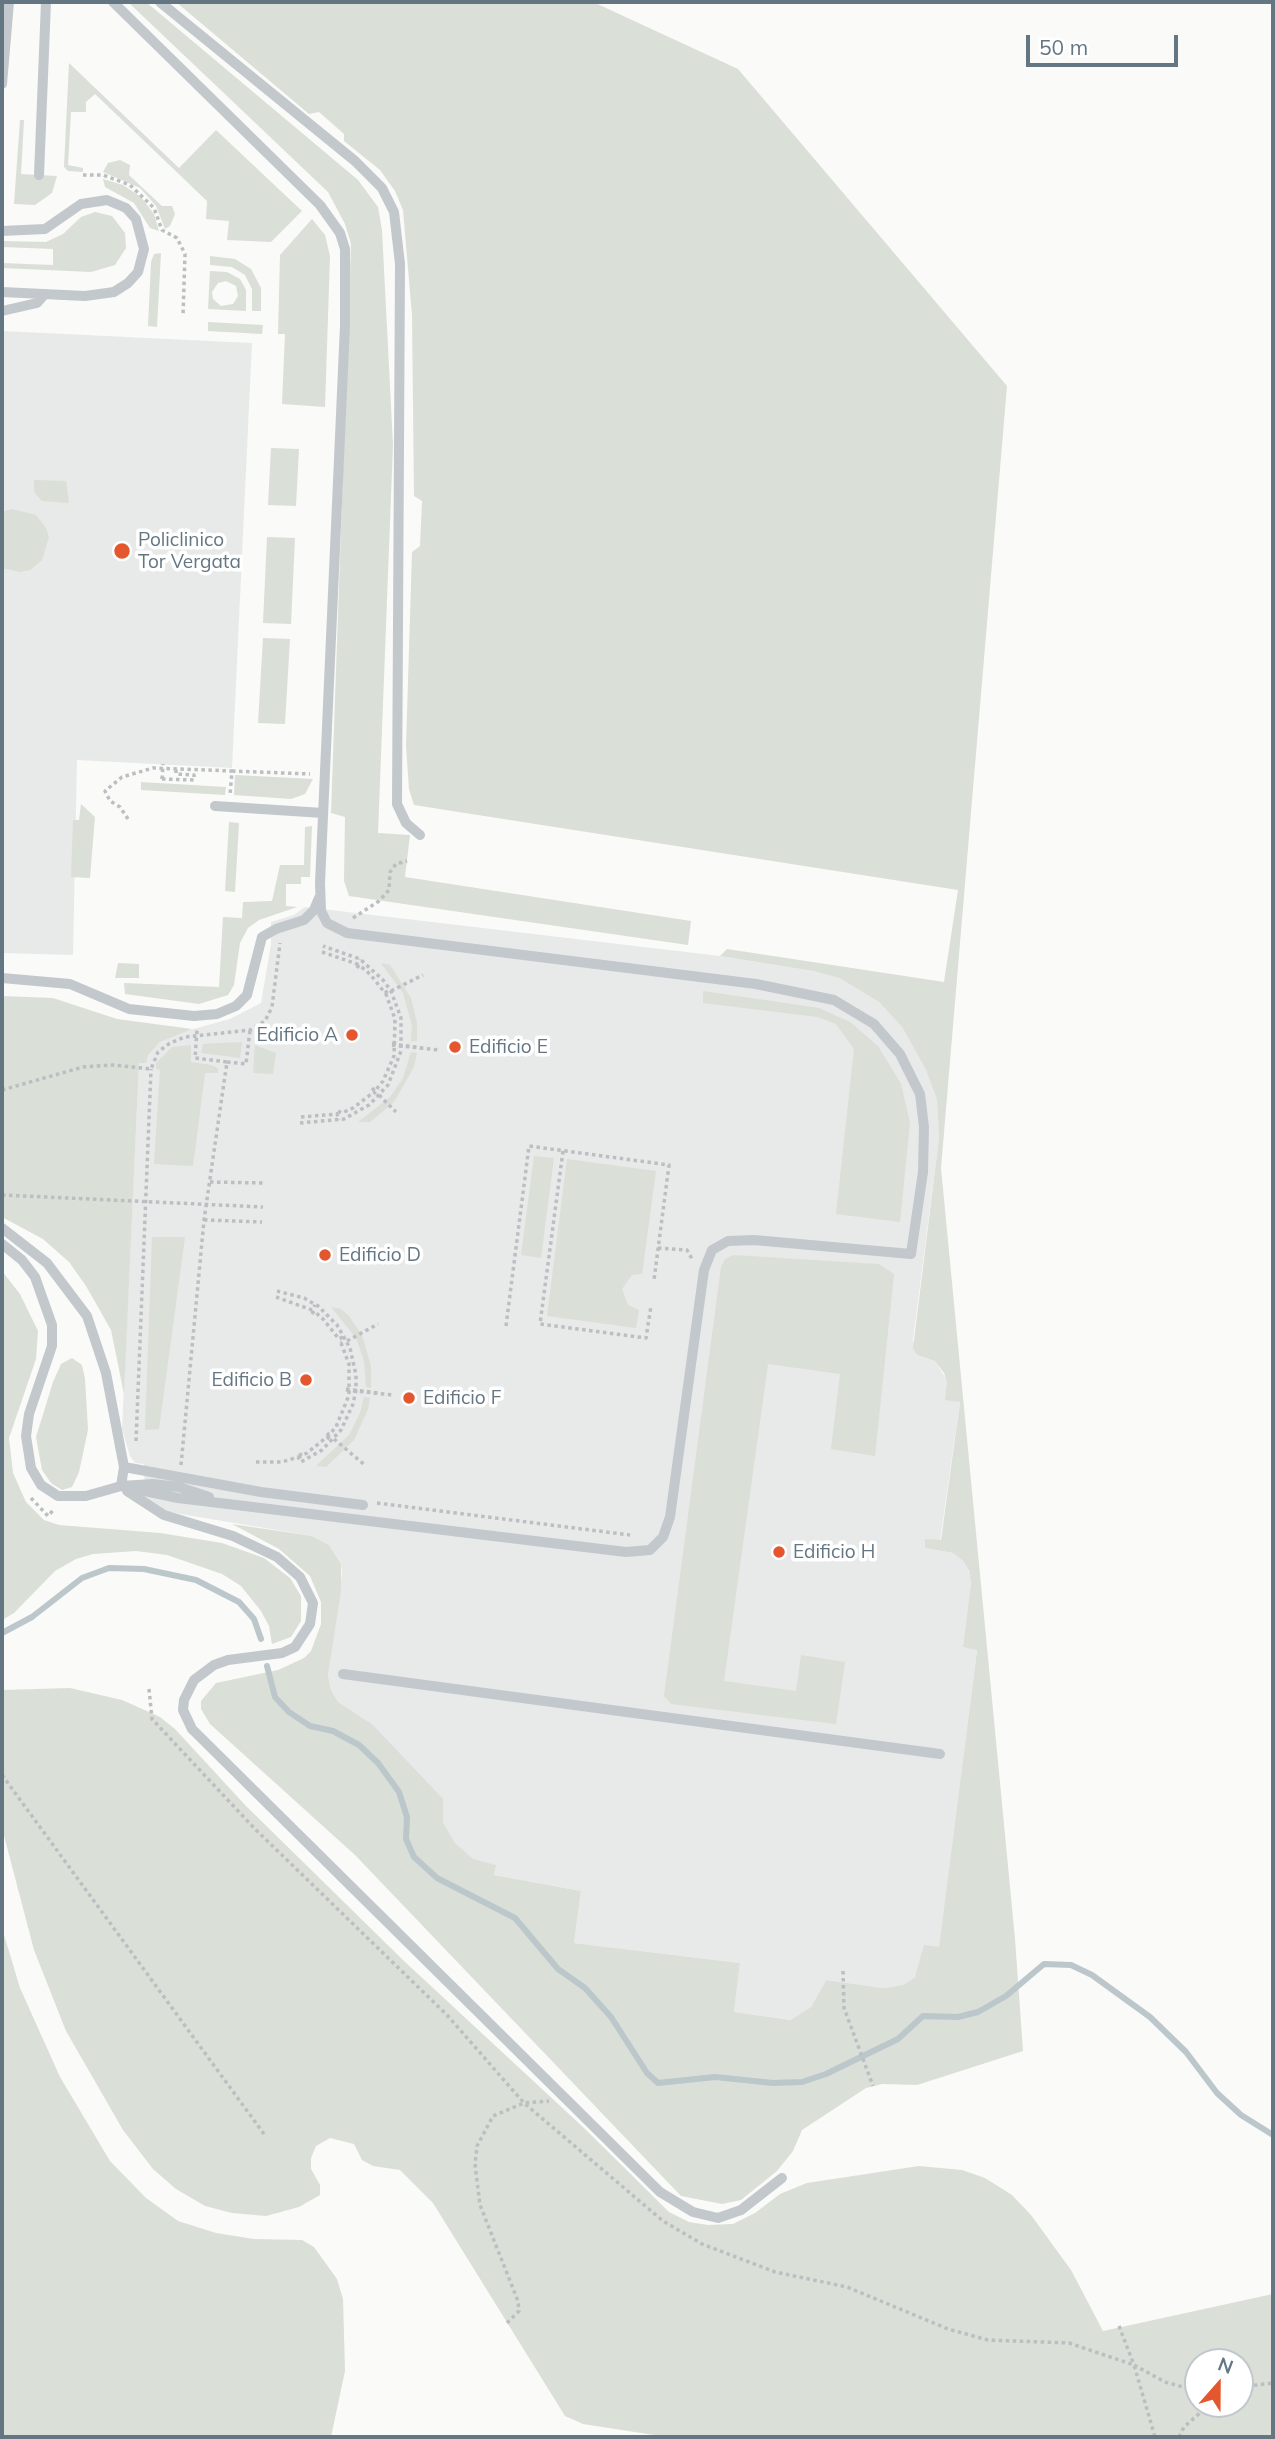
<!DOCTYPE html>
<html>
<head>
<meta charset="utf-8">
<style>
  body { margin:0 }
  #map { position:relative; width:1275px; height:2439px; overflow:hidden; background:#fafaf8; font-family:Mulish,sans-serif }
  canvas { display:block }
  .frame { position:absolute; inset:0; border:4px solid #657683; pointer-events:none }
  .north { position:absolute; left:1184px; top:2348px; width:70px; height:70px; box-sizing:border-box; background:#fff; border:2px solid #c1c8cd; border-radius:50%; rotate:21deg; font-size:19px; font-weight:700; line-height:28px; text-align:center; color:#657683 }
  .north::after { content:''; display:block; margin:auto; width:24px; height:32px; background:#e4572e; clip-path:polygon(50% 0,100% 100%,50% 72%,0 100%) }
  .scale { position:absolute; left:1026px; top:35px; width:152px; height:32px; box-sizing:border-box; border:4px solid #657683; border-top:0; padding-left:9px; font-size:21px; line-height:24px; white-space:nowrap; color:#657683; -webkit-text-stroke:5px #fff; paint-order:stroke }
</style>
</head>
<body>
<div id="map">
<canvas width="1275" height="2439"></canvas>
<div class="frame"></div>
<div class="north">N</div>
<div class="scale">50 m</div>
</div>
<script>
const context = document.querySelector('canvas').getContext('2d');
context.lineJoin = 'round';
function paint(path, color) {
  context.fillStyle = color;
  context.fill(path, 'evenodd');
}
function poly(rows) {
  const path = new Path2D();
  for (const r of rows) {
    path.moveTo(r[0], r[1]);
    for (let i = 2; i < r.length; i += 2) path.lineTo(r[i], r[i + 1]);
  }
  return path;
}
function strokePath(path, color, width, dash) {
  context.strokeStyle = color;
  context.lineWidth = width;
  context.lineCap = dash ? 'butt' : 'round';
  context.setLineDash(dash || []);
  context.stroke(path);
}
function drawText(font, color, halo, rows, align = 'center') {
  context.font = font + ' Mulish,sans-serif';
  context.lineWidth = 7;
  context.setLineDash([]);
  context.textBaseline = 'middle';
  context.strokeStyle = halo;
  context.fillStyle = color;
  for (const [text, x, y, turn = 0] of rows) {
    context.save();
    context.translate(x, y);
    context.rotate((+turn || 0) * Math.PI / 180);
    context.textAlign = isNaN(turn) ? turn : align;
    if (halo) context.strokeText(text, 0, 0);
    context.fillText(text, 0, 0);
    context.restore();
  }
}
paint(poly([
  [2,331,252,343,232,768,77,760,73,955,2,953],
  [305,907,720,956,813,971,839,978,879,1002,902,1027,926,1070,937,1100,939,1138,913,1340,917,1355,935,1361,960,1401,940,1541,925,1539,925,1548,953,1553,963,1561,969,1572,971,1583,963,1647,977,1649,939,1948,923,1958,915,1977,903,1985,883,1988,826,1980,811,2007,792,2020,734,2012,740,1963,574,1943,581,1891,494,1875,495,1865,473,1860,455,1843,372,1724,338,1702,331,1690,328,1675,342,1573,341,1564,329,1545,312,1536,145,1508,144,1464,135,1463,130,1456,122,1429,139,1063,160,1042,179,1033,230,1019,261,1003,271,944,271,922,294,915]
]), '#e8e9e9');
paint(poly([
  [128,2,146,2,358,180,378,207,382,230,393,445,378,833,410,835,405,877,691,921,688,945,349,896,344,881,345,817,331,813,351,244,345,224,328,192],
  [176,2,593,2,738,69,1007,386,941,1168,1015,1939,1023,2051,917,2085,882,2084,866,2088,802,2130,793,2151,777,2171,741,2200,722,2204,681,2196,355,1855,210,1724,201,1709,201,1701,216,1683,278,1670,304,1658,311,1651,321,1624,321,1602,310,1576,279,1549,232,1524,312,1536,329,1545,341,1564,341,1590,328,1675,331,1690,338,1702,372,1724,443,1799,443,1823,455,1843,473,1859,496,1865,494,1875,581,1891,574,1943,740,1963,734,2012,791,2020,811,2007,826,1980,883,1988,903,1985,915,1977,924,1945,939,1947,977,1650,963,1647,971,1583,969,1571,963,1561,953,1553,925,1548,925,1539,941,1540,960,1402,945,1400,947,1382,944,1373,935,1361,917,1355,913,1348,939,1138,937,1100,926,1070,902,1027,879,1002,839,978,813,971,720,956,727,949,944,982,958,890,414,805,409,789,406,746,412,552,420,546,422,501,414,496,412,315,403,210,395,191,380,170,344,141,344,134,319,112,309,114],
  [69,63,179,168,216,130,302,211,271,242,227,240,229,221,206,219,207,201,95,94,86,102,86,112,71,112,68,165,83,168,83,172,68,171,64,167],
  [20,120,24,120,21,174,57,176,52,193,35,205,14,204],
  [120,160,130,165,129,175,162,206,172,206,175,214,170,226,165,229,156,206,140,188,103,172,108,163],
  [103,179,123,185,141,197,154,214,159,231,150,228,134,203,105,187],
  [95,212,112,216,125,233,126,248,115,265,91,272,2,268,2,263,53,265,53,249,2,247,2,241,46,242,63,234,81,217],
  [312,219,325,235,330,256,325,407,282,404,285,334,278,334,280,255],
  [161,253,157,327,148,326,151,262,154,254],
  [210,256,235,259,251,269,261,288,261,311,252,311,252,289,245,275,232,267,210,265],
  [210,271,227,272,240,279,246,290,246,311,208,309],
  [226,281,236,286,238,296,233,304,221,306,213,299,212,292,218,283],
  [208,322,263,325,262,334,208,331],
  [271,448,299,449,296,506,268,505],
  [34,480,66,481,69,503,42,501,34,492],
  [12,509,36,515,46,528,49,537,42,560,30,570,20,572,2,568,2,512],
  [267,537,295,538,291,624,263,623],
  [263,638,290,639,285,724,258,723],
  [235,775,313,779,305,794,291,799,234,795],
  [141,782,226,787,225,795,141,790],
  [81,804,95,817,90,878,71,877,73,820,79,820],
  [229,822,239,823,235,892,225,891],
  [312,826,310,877,301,877,301,884,286,884,286,906,297,907,259,920,248,928,240,943,234,985,228,995,199,1004,125,994,124,983,219,987,223,917,242,918,243,902,272,901,280,865,304,865,305,827],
  [118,963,139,964,139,978,115,978],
  [381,963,390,965,411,998,417,1023,417,1041,411,1041,412,1025,403,993],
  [703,991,819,1008,850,1022,878,1046,901,1084,910,1123,900,1222,836,1214,854,1049,836,1024,818,1017,703,1003],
  [2,996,53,998,117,1019,192,1029,160,1042,148,1055,146,1063,139,1063,124,1394,111,1330,86,1286,69,1262,43,1239,2,1217],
  [242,1042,240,1058,201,1053,203,1044],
  [191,1045,191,1062,211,1065,218,1068,218,1073,205,1073,193,1166,154,1164,160,1070,156,1069,156,1063,172,1047],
  [255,1045,276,1053,273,1074,253,1073],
  [411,1052,417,1053,414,1067,394,1102,370,1122,358,1122,390,1097,403,1078],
  [534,1156,554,1158,541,1258,521,1255],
  [567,1159,656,1171,642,1274,632,1275,622,1289,628,1305,639,1310,636,1328,547,1316],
  [152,1237,185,1237,159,1429,145,1430],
  [734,1255,879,1264,894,1274,875,1456,831,1449,840,1374,768,1364,724,1681,796,1691,801,1655,845,1662,836,1724,671,1704,664,1696,721,1267,725,1259],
  [2,1271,20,1294,38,1331,36,1359,9,1438,13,1473,26,1502,44,1520,59,1525,160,1533,222,1543,264,1558,290,1578,301,1596,301,1621,291,1637,272,1644,269,1626,261,1611,241,1586,222,1574,167,1555,136,1551,93,1554,76,1559,55,1571,14,1613,2,1620],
  [331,1307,341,1309,349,1316,362,1335,371,1366,371,1388,366,1387,364,1361,356,1338],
  [72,1358,82,1365,85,1379,88,1430,79,1472,72,1487,62,1490,51,1483,42,1470,36,1437,53,1382,61,1364],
  [364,1397,370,1398,368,1409,354,1440,326,1467,316,1466,349,1435,360,1413],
  [70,1688,122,1700,160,1717,175,1729,246,1806,404,1961,584,2128,669,2212,689,2222,708,2225,733,2224,755,2213,780,2194,807,2183,919,2166,962,2170,985,2178,1012,2195,1031,2215,1071,2270,1103,2331,1273,2294,1273,2437,667,2437,583,2424,565,2416,433,2203,400,2170,373,2166,362,2160,354,2144,330,2138,316,2146,311,2158,311,2169,320,2185,320,2195,299,2207,266,2216,232,2213,205,2206,176,2189,153,2169,123,2130,66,2031,34,1950,2,1828,2,1690],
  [1198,2362,1240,2362,1240,2404,1198,2404],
  [2,1928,20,1988,60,2077,110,2161,146,2198,178,2221,216,2233,254,2239,302,2240,314,2247,337,2279,343,2299,345,2371,331,2437,2,2437]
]), '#dadfd7');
strokePath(poly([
  [2,1633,32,1617,82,1578,109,1568,144,1569,196,1580,239,1602,254,1619,261,1639],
  [267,1666,275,1697,289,1712,310,1726,333,1731,359,1745,378,1763,399,1792,407,1817,406,1839,414,1857,437,1878,515,1918,558,1969,585,1988,611,2017,647,2073,658,2083,715,2077,773,2083,802,2082,826,2074,898,2039,923,2016,958,2017,978,2012,1006,1996,1044,1964,1071,1965,1092,1975,1150,2017,1186,2052,1217,2093,1241,2115,1273,2135]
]), '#bbc7cb', 6);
strokePath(poly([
  [83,175,103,175,130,185,154,208,162,230,177,238,185,254,183,316],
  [232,771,310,774],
  [162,779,194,780,194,775,176,774,176,769],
  [128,819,120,807,110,801,105,791,122,777,153,768,232,771,230,795],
  [353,918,379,901,389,890,390,872,396,864,407,861],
  [322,952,357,964,360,959],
  [357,968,359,965,370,974,385,993,390,989],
  [391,991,423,975],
  [392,1044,422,1048],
  [227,1062,246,1064,250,1030],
  [372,1088,375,1091,383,1081,394,1056,395,1019,386,994,383,996],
  [2,1090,83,1067,113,1065,151,1069,158,1052,170,1043,185,1037,250,1030,265,1021,272,1007,280,943],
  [379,1095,396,1112],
  [338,1111,342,1113,353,1108,374,1092,378,1097],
  [301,1117,337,1114,339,1120],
  [300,1123,344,1119,369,1105,388,1085,401,1051,401,1018,391,991,383,980,360,959,323,946],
  [563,1151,540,1324,646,1338,651,1306],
  [210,1182,264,1183],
  [2,1195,263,1207],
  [204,1220,262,1222],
  [658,1248,687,1250,692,1259],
  [276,1297,312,1310,315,1305],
  [312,1314,314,1311,323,1319,339,1339,345,1336],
  [506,1326,529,1146,669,1165,654,1280],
  [347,1341,378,1324],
  [346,1389,378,1393],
  [327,1433,329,1435,336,1427,349,1395,349,1364,341,1343,339,1345],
  [334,1439,366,1466],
  [136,1441,151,1069],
  [300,1453,301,1456,307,1453,327,1437,332,1441],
  [256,1462,282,1462,298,1457,301,1462,322,1450,341,1430,353,1404,356,1390,356,1375,350,1348,337,1325,318,1306,304,1298,277,1291],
  [181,1465,204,1220,227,1062,195,1058,197,1030],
  [31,1498,48,1516,54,1509],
  [377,1503,630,1535],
  [149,1689,152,1719,254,1828,447,2015,524,2103,663,2221,702,2244,741,2259,775,2272,847,2287,948,2329,988,2340,1069,2343,1134,2365,1155,2437],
  [2,1775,264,2134],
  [843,1971,844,2008,873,2086],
  [507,2323,519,2311,518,2301,480,2205,475,2164,477,2146,493,2116,524,2103,549,2101],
  [1119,2326,1134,2365,1165,2382,1198,2391],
  [1240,2387,1273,2383],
  [1179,2437,1184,2427,1210,2404]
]), '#bbbfc2', 3.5, [3.5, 3.5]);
strokePath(poly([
  [113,2,320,205,340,233,345,249,345,325,320,883,321,911,327,923,347,933,756,984,834,1000,874,1024,900,1054,920,1094,924,1127,923,1172,911,1254,754,1240,728,1241,712,1250,704,1270,670,1517,663,1537,650,1550,626,1552,178,1498,121,1486],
  [160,2,355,161,382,188,394,212,400,264,397,804,406,823,420,835],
  [2,84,9,2],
  [39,175,46,2],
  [2,231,45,229,81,204,107,200,126,208,136,219,144,249,138,272,128,283,114,292,85,296,2,292],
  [2,311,37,303,45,294],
  [215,806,323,813],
  [2,978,70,984,129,1009,194,1016,217,1014,236,1006,247,995,262,937,276,929,304,920,314,910,319,898],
  [2,1228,47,1263,87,1316,106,1373,124,1467,121,1486],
  [2,1244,22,1260,35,1277,52,1325,52,1346,29,1414,26,1436,31,1468,41,1485,58,1496,86,1496,121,1486,153,1484,179,1487,209,1497],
  [124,1467,261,1492,363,1505],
  [127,1491,164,1515,233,1536,277,1557,300,1577,313,1603,310,1624,295,1647,282,1653,228,1660,214,1665,194,1680,184,1700,183,1710,192,1729,660,2192,693,2212,718,2218,741,2210,782,2178],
  [343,1674,940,1754]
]), '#c3c8cc', 10);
strokePath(poly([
  [162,779,163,764],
  [392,1045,439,1050],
  [346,1390,393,1395]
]), '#bbbfc2', 3.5, [3.5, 3.5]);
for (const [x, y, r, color] of [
  [122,551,9,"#e4572e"],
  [352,1035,7,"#e4572e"],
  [455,1047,7,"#e4572e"],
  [325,1255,7,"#e4572e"],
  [306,1380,7,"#e4572e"],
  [409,1398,7,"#e4572e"],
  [779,1552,7,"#e4572e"]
]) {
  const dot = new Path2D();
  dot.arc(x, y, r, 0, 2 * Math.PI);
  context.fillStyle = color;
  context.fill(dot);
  strokePath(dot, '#fff', 2.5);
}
drawText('19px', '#657683', '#fff', [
  ["Policlinico",138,540],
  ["Tor Vergata",138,562],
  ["Edificio A",338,1035,"right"],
  ["Edificio E",469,1047],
  ["Edificio D",339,1255],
  ["Edificio B",292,1380,"right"],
  ["Edificio F",423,1398],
  ["Edificio H",793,1552]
], 'left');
</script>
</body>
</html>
